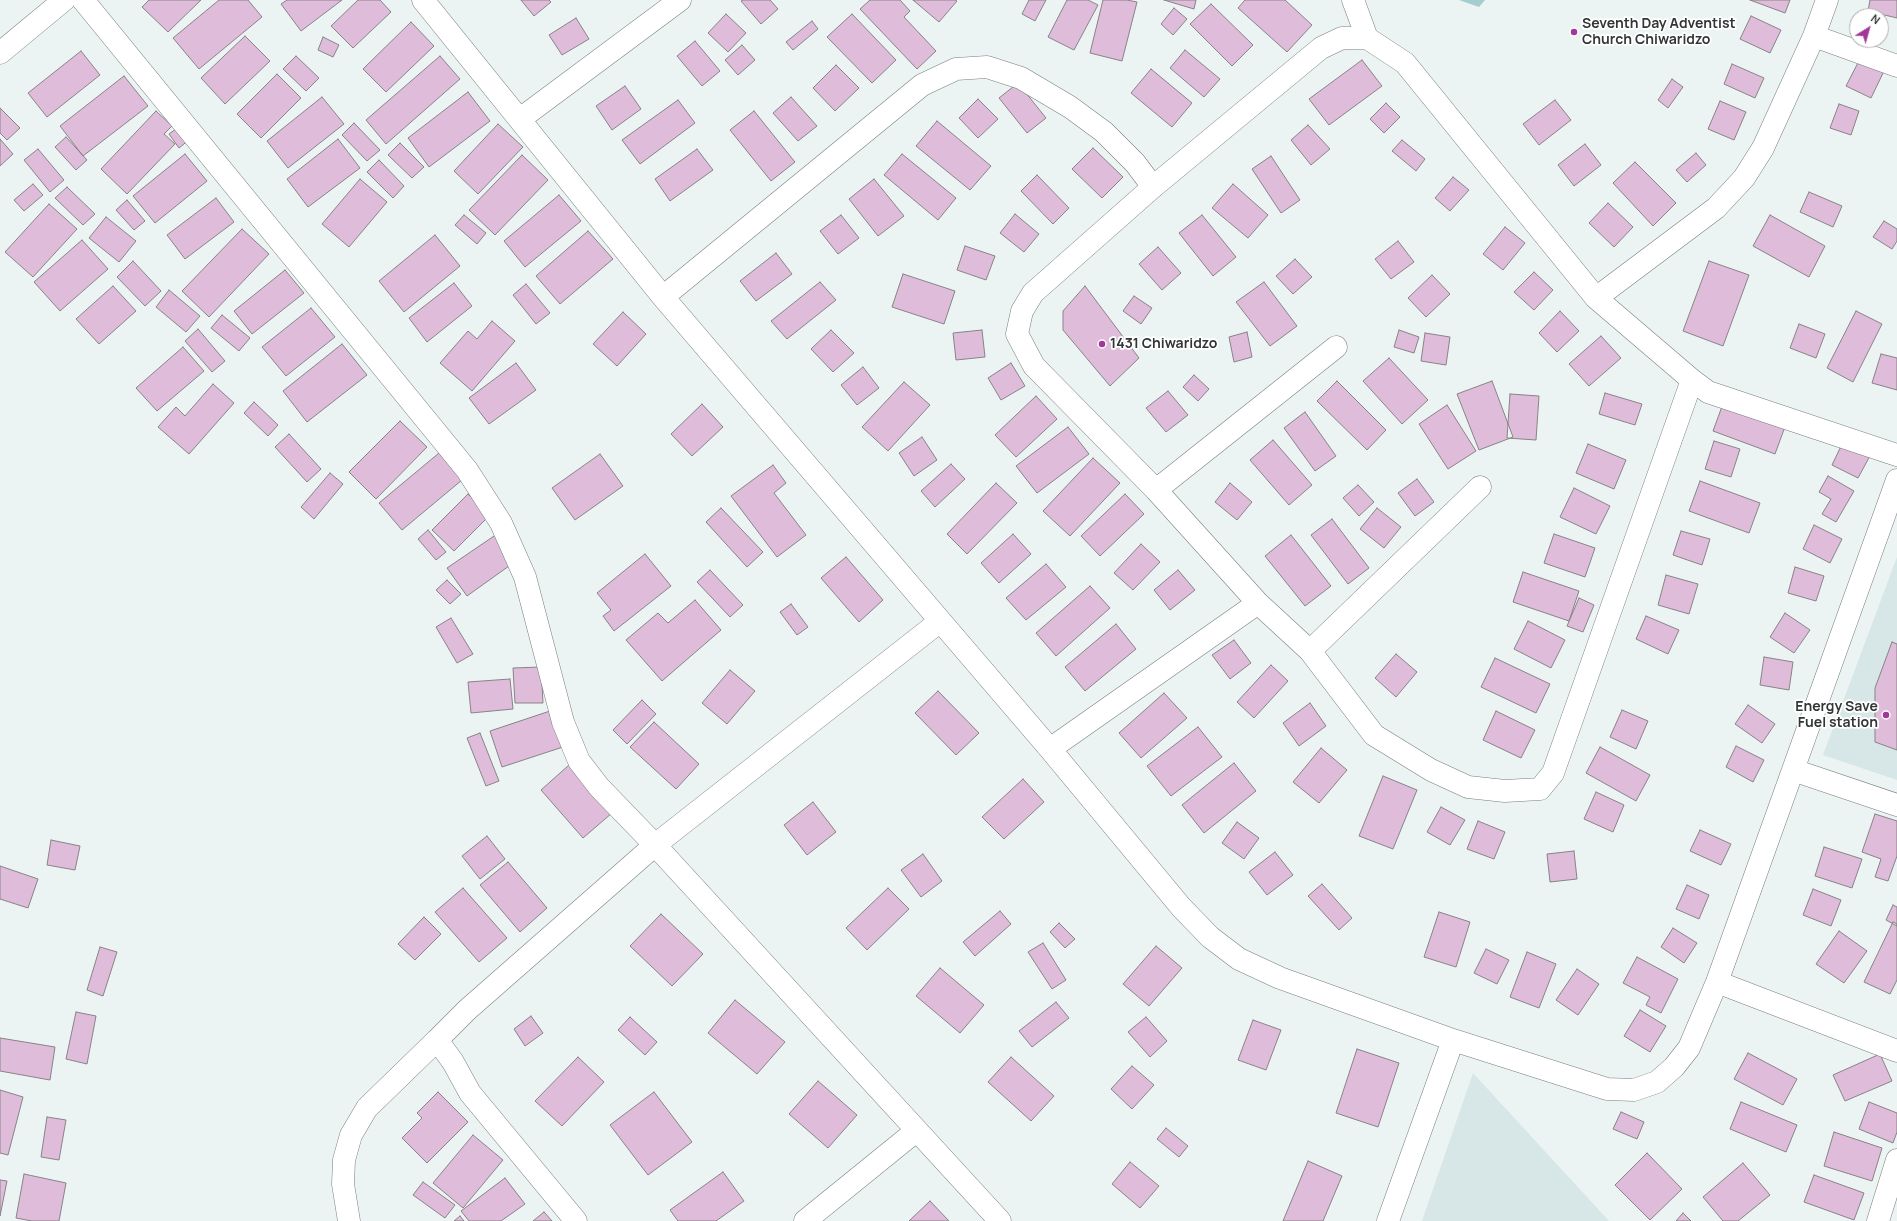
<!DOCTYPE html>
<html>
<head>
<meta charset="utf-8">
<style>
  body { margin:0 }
  #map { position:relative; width:1897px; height:1221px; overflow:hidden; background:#ecf3f3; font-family:Manrope,sans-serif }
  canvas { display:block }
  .north { position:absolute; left:1849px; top:8px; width:40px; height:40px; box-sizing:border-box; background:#fff; border:1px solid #adafaf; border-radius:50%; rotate:37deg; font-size:11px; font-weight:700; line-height:16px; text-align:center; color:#333636 }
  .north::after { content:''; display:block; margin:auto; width:14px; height:18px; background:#a13799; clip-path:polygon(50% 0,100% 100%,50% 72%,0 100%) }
</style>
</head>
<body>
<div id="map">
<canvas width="1897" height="1221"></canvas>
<div class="north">N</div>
</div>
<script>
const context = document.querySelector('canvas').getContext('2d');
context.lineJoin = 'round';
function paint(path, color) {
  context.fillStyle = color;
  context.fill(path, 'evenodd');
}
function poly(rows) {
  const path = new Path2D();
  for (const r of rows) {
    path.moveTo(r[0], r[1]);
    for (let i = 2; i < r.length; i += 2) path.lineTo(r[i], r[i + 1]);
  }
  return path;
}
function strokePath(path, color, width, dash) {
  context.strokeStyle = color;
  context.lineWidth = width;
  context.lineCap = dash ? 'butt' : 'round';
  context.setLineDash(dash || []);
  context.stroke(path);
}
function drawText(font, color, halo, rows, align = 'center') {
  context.font = font + ' Manrope,sans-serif';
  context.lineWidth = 3.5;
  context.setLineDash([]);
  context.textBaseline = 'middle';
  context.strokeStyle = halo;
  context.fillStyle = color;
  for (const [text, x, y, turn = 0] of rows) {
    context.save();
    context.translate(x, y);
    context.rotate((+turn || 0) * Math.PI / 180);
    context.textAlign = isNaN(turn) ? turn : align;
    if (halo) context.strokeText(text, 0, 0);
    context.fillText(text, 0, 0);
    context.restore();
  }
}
paint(poly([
  [1897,557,1897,780,1823,755],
  [1473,1073,1609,1221,1422,1221]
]), '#d7e6e6');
paint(poly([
  [1459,0,1485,0,1479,7]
]), '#a5cdcd');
const building = poly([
  [149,0,201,0,168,32,142,7,149,0],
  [219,0,248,0,262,17,199,69,173,38,219,0],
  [287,0,342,0,301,31,281,4,287,0],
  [358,0,380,0,391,12,353,48,331,26,358,0],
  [521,0,549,0,551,2,534,16,521,0],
  [743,0,770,0,778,9,761,24,741,1,743,0],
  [870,0,900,0,910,11,904,17,936,51,917,69,860,9,870,0],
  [913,0,955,0,957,1,939,22,913,0],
  [1029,0,1046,0,1035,21,1022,14,1029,0],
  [1067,0,1088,0,1098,5,1074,50,1048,37,1067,0],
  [1103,0,1127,0,1137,2,1122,61,1090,53,1103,0],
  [1164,0,1196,0,1194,9,1164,0],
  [1245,0,1285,0,1312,25,1287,52,1238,8,1245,0],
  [1750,0,1790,0,1785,13,1750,0],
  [1870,0,1897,0,1897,18,1868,11,1870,0],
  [1211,4,1253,45,1232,66,1190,24,1211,4],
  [1174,8,1187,19,1173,35,1161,24,1174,8],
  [726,14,746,33,728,52,708,33,726,14],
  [852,14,896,60,872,83,827,37,852,14],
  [1751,16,1781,30,1770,53,1740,39,1751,16],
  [576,18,589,39,562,55,549,35,576,18],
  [812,21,818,29,793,50,786,42,812,21],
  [411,22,434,46,386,92,363,69,411,22],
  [245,36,270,61,225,104,201,78,245,36],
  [323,37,339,45,333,57,318,50,323,37],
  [695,41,720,71,702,86,677,56,695,41],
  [742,45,755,60,738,75,725,60,742,45],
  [1185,50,1220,79,1204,97,1170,68,1185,50],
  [81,51,100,75,47,117,28,93,81,51],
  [296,56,319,78,306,91,283,69,296,56],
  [440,56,460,79,386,144,366,120,440,56],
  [1861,57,1885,69,1871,98,1846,86,1861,57],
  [1362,60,1382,86,1329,125,1309,99,1362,60],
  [1732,64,1764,78,1755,98,1724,84,1732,64],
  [836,65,859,88,835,111,813,88,836,65],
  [1151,69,1192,103,1172,127,1131,93,1151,69],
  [277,74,301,98,261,138,237,114,277,74],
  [124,76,148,106,83,156,60,126,124,76],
  [1672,79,1683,87,1668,108,1658,100,1672,79],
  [1018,83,1046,118,1027,133,999,98,1018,83],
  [625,86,641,109,612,130,596,106,625,86],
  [468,92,490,121,429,167,408,138,468,92],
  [322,97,344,124,288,168,267,141,322,97],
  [791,97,817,126,798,141,773,113,791,97],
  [978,99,998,119,978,138,959,118,978,99],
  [678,100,695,123,640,164,622,140,678,100],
  [1555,100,1571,120,1539,145,1523,124,1555,100],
  [1720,101,1746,112,1734,140,1708,129,1720,101],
  [1386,103,1400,117,1384,133,1370,119,1386,103],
  [1839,104,1859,111,1851,135,1830,128,1839,104],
  [0,108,20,128,7,140,0,133,0,108],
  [156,111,172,126,164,134,175,144,127,194,101,169,156,111],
  [754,111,795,162,771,181,730,130,754,111],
  [937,121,991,166,970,190,916,146,937,121],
  [354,123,380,150,367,161,342,135,354,123],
  [498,124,523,147,478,194,454,171,498,124],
  [1308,125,1330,149,1311,165,1291,140,1308,125],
  [180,126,190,139,179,148,169,134,180,126],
  [66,137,87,160,76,170,55,147,66,137],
  [0,139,13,154,0,166,0,139],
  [338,139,360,168,308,207,287,179,338,139],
  [1402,140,1425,159,1416,171,1392,151,1402,140],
  [400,143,424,167,412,178,388,155,400,143],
  [1585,144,1601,165,1574,186,1558,165,1585,144],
  [1093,148,1123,177,1102,198,1072,169,1093,148],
  [38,149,64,180,50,192,24,160,38,149],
  [697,149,713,170,670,201,655,179,697,149],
  [1696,153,1706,165,1687,182,1676,170,1696,153],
  [185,154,207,181,155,223,133,196,185,154],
  [902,154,956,198,938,220,884,175,902,154],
  [522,155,548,180,495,235,469,210,522,155],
  [1271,156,1300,200,1281,213,1252,169,1271,156],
  [379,160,404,186,393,198,367,172,379,160],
  [1635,162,1676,203,1653,226,1613,183,1635,162],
  [1037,175,1069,208,1053,224,1021,191,1037,175],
  [1453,177,1469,190,1450,211,1435,198,1453,177],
  [360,179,387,202,349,247,322,224,360,179],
  [874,179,904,216,878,236,849,199,874,179],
  [33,184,43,195,24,211,14,200,33,184],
  [1233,184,1268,215,1248,238,1212,208,1233,184],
  [67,187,95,214,83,225,55,198,67,187],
  [1809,192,1842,206,1833,227,1800,212,1809,192],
  [559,195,581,221,525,267,504,241,559,195],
  [216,198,234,222,185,259,167,235,216,198],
  [127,200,145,221,134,230,116,210,127,200],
  [1608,203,1633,227,1614,247,1589,223,1608,203],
  [49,204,77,229,33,277,5,252,49,204],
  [1015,214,1039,234,1024,252,1000,233,1015,214],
  [464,215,486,233,477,244,455,225,464,215],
  [841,215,859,238,838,254,820,231,841,215],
  [1202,215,1236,257,1213,276,1179,233,1202,215],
  [1770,215,1825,246,1809,277,1753,246,1770,215],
  [106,217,136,241,119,262,89,238,106,217],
  [1884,221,1897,229,1897,241,1892,249,1873,237,1884,221],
  [1505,227,1525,243,1503,270,1483,254,1505,227],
  [242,229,269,254,209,317,182,291,242,229],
  [588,231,613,259,560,304,536,276,588,231],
  [435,235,460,266,404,312,379,281,435,235],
  [82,240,108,269,60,311,34,282,82,240],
  [1398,241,1414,262,1391,279,1375,259,1398,241],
  [965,246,995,256,986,280,957,270,965,246],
  [1158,247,1181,273,1162,290,1139,264,1158,247],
  [776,253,792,274,756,301,740,281,776,253],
  [1295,259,1312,277,1293,294,1276,276,1295,259],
  [133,261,161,291,145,306,117,277,133,261],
  [1709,261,1749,275,1723,346,1683,331,1709,261],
  [285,270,304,293,252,334,234,311,285,270],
  [1534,272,1553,290,1534,310,1514,292,1534,272],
  [903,274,955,291,944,324,892,307,903,274],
  [1432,275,1450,294,1426,317,1408,298,1432,275],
  [820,282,836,300,787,339,771,321,820,282],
  [1264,282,1297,326,1270,346,1236,302,1264,282],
  [454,283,472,306,427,342,409,318,454,283],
  [526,284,550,313,536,324,513,295,526,284],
  [113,286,136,311,99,344,76,319,113,286],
  [1085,286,1139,358,1110,386,1063,330,1063,311,1085,286],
  [169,290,200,316,186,332,156,307,169,290],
  [1134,296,1152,308,1141,324,1123,311,1134,296],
  [311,308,335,337,286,376,262,347,311,308],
  [1560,311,1579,331,1557,352,1539,333,1560,311],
  [1856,311,1882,324,1853,382,1827,368,1856,311],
  [623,312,646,334,617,366,593,344,623,312],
  [222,315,250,338,239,351,211,328,222,315],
  [492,321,515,341,472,391,440,363,468,331,477,339,492,321],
  [1799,324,1825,334,1816,358,1790,348,1799,324],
  [198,329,225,361,212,372,185,341,198,329],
  [831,330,854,353,833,372,811,349,831,330],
  [982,330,985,357,956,360,953,333,982,330],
  [1399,330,1419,337,1414,353,1394,347,1399,330],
  [1247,332,1252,357,1234,362,1229,337,1247,332],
  [1425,333,1450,337,1446,365,1421,361,1425,333],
  [1601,336,1621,358,1589,386,1569,364,1601,336],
  [342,344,367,375,307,422,283,391,342,344],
  [183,347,204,371,157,411,136,388,183,347],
  [1881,354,1897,358,1897,390,1872,383,1881,354],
  [1389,358,1428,400,1402,424,1363,381,1389,358],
  [516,363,536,390,489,424,469,398,516,363],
  [1011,363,1025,386,1001,400,988,378,1011,363],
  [863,367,879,388,857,405,841,385,863,367],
  [1194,375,1209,389,1198,401,1183,387,1194,375],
  [1337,381,1386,430,1367,450,1317,401,1337,381],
  [1492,381,1513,437,1479,450,1457,394,1492,381],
  [904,382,930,405,888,451,862,427,904,382],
  [213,384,234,403,189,454,158,427,176,407,185,416,213,384],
  [1168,391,1188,415,1166,432,1146,408,1168,391],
  [1605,393,1642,404,1635,425,1599,414,1605,393],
  [1510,394,1539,396,1536,440,1507,438,1510,394],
  [1036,396,1057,419,1016,457,995,435,1036,396],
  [1724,401,1786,424,1775,454,1713,431,1724,401],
  [254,402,278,425,268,436,244,413,254,402],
  [702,404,723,427,692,456,671,434,702,404],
  [1447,405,1476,451,1448,469,1419,424,1447,405],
  [1305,412,1336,456,1315,471,1284,428,1305,412],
  [400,421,427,447,376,499,349,472,400,421],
  [1068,427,1089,454,1037,493,1016,466,1068,427],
  [289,434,321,469,307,482,275,447,289,434],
  [922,437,937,460,914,476,899,453,922,437],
  [1273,440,1312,485,1289,505,1250,460,1273,440],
  [1844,440,1871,454,1858,478,1832,465,1844,440],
  [1714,441,1740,449,1731,477,1705,469,1714,441],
  [1588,444,1626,460,1614,489,1576,473,1588,444],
  [439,453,462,480,402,530,379,503,439,453],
  [600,454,623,486,575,520,552,488,600,454],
  [1093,458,1120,483,1070,536,1043,511,1093,458],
  [951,464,965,479,935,507,921,491,951,464],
  [773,465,786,483,774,493,806,535,777,557,731,496,773,465],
  [330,473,343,484,314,519,301,507,330,473],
  [1828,476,1854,491,1836,522,1822,514,1831,499,1819,492,1828,476],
  [1417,479,1434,502,1415,516,1398,493,1417,479],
  [1700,481,1760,503,1749,533,1689,511,1700,481],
  [996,483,1017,503,967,554,947,534,996,483],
  [1230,483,1252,502,1237,520,1215,502,1230,483],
  [1358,485,1374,502,1359,516,1343,498,1358,485],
  [1574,488,1610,506,1596,534,1560,517,1574,488],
  [468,494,489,516,454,551,432,530,468,494],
  [1125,494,1144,514,1100,556,1081,536,1125,494],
  [721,508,763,552,747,567,706,522,721,508],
  [1377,508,1401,527,1384,548,1360,529,1377,508],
  [1332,519,1369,568,1348,584,1311,535,1332,519],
  [1814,525,1842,539,1830,563,1803,549,1814,525],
  [428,530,446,552,436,560,418,539,428,530],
  [1681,531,1710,539,1702,565,1673,555,1681,531],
  [497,534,516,561,467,596,447,568,497,534],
  [1013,534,1031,554,999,583,981,563,1013,534],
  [1554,534,1595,548,1585,577,1544,563,1554,534],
  [1291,535,1331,586,1305,606,1265,556,1291,535],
  [1141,544,1160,562,1133,590,1114,573,1141,544],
  [645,554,671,586,614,631,603,616,611,610,597,593,645,554],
  [846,557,883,600,859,622,821,578,846,557],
  [1046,564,1066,587,1026,620,1006,598,1046,564],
  [1795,567,1824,576,1816,601,1788,593,1795,567],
  [710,570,743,605,730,617,697,582,710,570],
  [1178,570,1195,590,1170,610,1154,590,1178,570],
  [1523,572,1579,591,1569,621,1513,602,1523,572],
  [1666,575,1698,584,1689,614,1658,605,1666,575],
  [447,580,461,594,450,604,436,590,447,580],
  [1090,586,1110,608,1056,656,1036,633,1090,586],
  [1579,598,1594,605,1583,632,1567,626,1579,598],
  [695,600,721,630,662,681,626,640,658,613,668,623,695,600],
  [791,604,808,627,797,635,780,612,791,604],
  [1785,613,1810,630,1794,653,1770,637,1785,613],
  [1646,616,1679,630,1668,654,1636,639,1646,616],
  [451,618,473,654,457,663,436,627,451,618],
  [1528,621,1565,640,1551,668,1514,649,1528,621],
  [1116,624,1136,649,1085,691,1065,667,1116,624],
  [1234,640,1251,663,1230,679,1212,655,1234,640],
  [1892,642,1897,644,1897,750,1875,742,1875,688,1892,642],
  [1396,654,1417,672,1396,697,1375,678,1396,654],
  [1764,657,1793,662,1789,690,1760,685,1764,657],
  [1495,658,1550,684,1536,713,1481,687,1495,658],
  [1271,665,1288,681,1254,718,1237,702,1271,665],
  [541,667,543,703,515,703,513,668,541,667],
  [730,670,755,691,727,724,702,703,730,670],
  [510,679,513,709,471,713,468,682,510,679],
  [938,691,979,733,956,755,915,713,938,691],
  [1164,693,1187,718,1141,758,1119,733,1164,693],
  [642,700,656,714,627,744,613,730,642,700],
  [1310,703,1326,726,1299,746,1283,723,1310,703],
  [1748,705,1775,724,1762,743,1735,724,1748,705],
  [556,709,569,745,502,767,490,731,556,709],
  [1622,710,1648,721,1636,749,1610,737,1622,710],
  [1496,711,1535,730,1521,758,1483,740,1496,711],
  [654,722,699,764,676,789,630,747,654,722],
  [1198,727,1222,757,1171,796,1147,766,1198,727],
  [480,733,499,781,486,786,467,738,480,733],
  [1736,746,1764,760,1753,782,1726,767,1736,746],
  [1600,747,1650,775,1636,801,1586,773,1600,747],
  [1321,748,1347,770,1319,803,1293,782,1321,748],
  [1234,763,1256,791,1204,833,1182,805,1234,763],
  [569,765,612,813,583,838,541,790,569,765],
  [1383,776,1417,790,1393,849,1359,836,1383,776],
  [1023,779,1044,802,1004,839,982,817,1023,779],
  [1596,792,1624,805,1613,832,1584,819,1596,792],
  [813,802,836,832,807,855,784,825,813,802],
  [1441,807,1465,820,1450,845,1427,832,1441,807],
  [1875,814,1897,821,1897,856,1888,881,1875,877,1881,859,1862,852,1875,814],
  [1478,821,1505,832,1494,859,1467,849,1478,821],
  [1237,822,1259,838,1244,859,1222,843,1237,822],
  [1700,830,1731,844,1721,865,1690,851,1700,830],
  [487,836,505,859,480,879,462,856,487,836],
  [51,840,80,846,75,870,47,865,51,840],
  [1824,847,1862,859,1852,888,1815,876,1824,847],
  [1574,851,1577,879,1550,882,1547,854,1574,851],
  [1275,852,1293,875,1267,895,1249,872,1275,852],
  [923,854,942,881,921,897,901,870,923,854],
  [508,862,547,908,520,932,480,885,508,862],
  [0,866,38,879,28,908,0,899,0,866],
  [1322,884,1352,918,1339,930,1308,896,1322,884],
  [1687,885,1709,895,1699,919,1676,909,1687,885],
  [463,888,507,938,479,962,435,912,463,888],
  [888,888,909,909,867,950,846,928,888,888],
  [1813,889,1841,900,1831,926,1803,915,1813,889],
  [1893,905,1897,907,1897,926,1886,920,1893,905],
  [1000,911,1011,924,975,956,963,942,1000,911],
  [1439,912,1470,922,1456,967,1424,957,1439,912],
  [661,914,703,954,672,986,630,946,661,914],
  [424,917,441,934,415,960,398,944,424,917],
  [1893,922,1897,924,1897,980,1890,994,1864,982,1893,922],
  [1059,923,1075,939,1065,948,1050,932,1059,923],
  [1673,928,1697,943,1684,963,1661,947,1673,928],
  [1839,931,1867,951,1844,983,1816,964,1839,931],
  [1043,943,1066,980,1052,989,1028,952,1043,943],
  [1156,946,1182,968,1149,1006,1123,984,1156,946],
  [100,947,117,952,103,996,87,990,100,947],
  [1486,949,1509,960,1497,984,1474,973,1486,949],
  [1527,952,1556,964,1539,1008,1510,997,1527,952],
  [1637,957,1678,979,1661,1013,1646,1005,1650,997,1623,983,1637,957],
  [940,968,984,1005,960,1033,916,996,940,968],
  [1577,969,1599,984,1578,1015,1556,1000,1577,969],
  [735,1000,785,1042,757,1074,708,1033,735,1000],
  [1056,1002,1069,1018,1032,1047,1019,1031,1056,1002],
  [1640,1010,1666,1026,1650,1052,1624,1036,1640,1010],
  [76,1012,96,1016,87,1064,66,1059,76,1012],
  [531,1016,543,1033,525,1046,514,1029,531,1016],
  [630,1017,657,1042,645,1055,618,1030,630,1017],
  [1146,1017,1167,1041,1150,1057,1128,1032,1146,1017],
  [1253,1020,1281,1030,1266,1070,1238,1060,1253,1020],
  [0,1038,55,1047,50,1080,0,1071,0,1038],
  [1357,1049,1399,1063,1378,1127,1336,1113,1357,1049],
  [1748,1053,1797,1079,1783,1105,1734,1079,1748,1053],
  [1880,1054,1892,1081,1845,1101,1833,1075,1880,1054],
  [578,1057,604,1082,562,1126,535,1101,578,1057],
  [1011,1057,1054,1096,1031,1121,988,1082,1011,1057],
  [1132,1066,1154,1085,1132,1109,1111,1089,1132,1066],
  [818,1081,857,1115,828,1148,789,1114,818,1081],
  [0,1090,23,1097,8,1155,0,1153,0,1090],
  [438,1092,468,1122,427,1163,402,1138,422,1118,417,1113,438,1092],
  [654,1092,692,1142,648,1175,610,1125,654,1092],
  [1741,1102,1797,1125,1786,1152,1730,1129,1741,1102],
  [1869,1102,1897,1113,1897,1132,1893,1143,1859,1129,1869,1102],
  [1621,1112,1644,1122,1637,1139,1613,1129,1621,1112],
  [47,1117,66,1120,59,1160,41,1157,47,1117],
  [1166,1128,1188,1146,1179,1157,1157,1139,1166,1128],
  [1834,1132,1882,1148,1872,1181,1824,1166,1834,1132],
  [473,1135,503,1160,463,1208,433,1183,473,1135],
  [1647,1153,1682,1189,1650,1220,1615,1185,1647,1153],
  [1308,1161,1342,1176,1323,1221,1283,1221,1308,1161],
  [1130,1162,1159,1186,1140,1208,1112,1184,1130,1162],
  [1743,1163,1770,1195,1738,1221,1723,1221,1703,1197,1743,1163],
  [723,1172,744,1201,716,1221,678,1221,670,1210,723,1172],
  [24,1174,66,1183,59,1221,32,1221,16,1218,24,1174],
  [1814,1175,1864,1193,1854,1220,1804,1202,1814,1175],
  [505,1178,525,1204,501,1221,469,1221,461,1211,505,1178],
  [0,1180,7,1181,0,1216,0,1180],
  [423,1182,455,1205,445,1218,413,1195,423,1182],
  [930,1201,949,1221,909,1221,930,1201],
  [544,1212,552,1221,533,1221,544,1212],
  [1683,1213,1691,1221,1676,1221,1683,1213],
  [460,1216,464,1221,454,1221,460,1216]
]);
paint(building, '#dfbcda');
strokePath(building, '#878386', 1);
const minor = poly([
  [83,0,467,470,501,523,525,577,563,722,579,761,599,787,655,845,1000,1221],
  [423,0,663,297,1050,749,1181,907,1210,937,1239,959,1280,978,1453,1040,1607,1089,1634,1090,1657,1082,1674,1067,1689,1048,1717,982,1897,480],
  [1353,0,1367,38],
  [1827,0,1814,36,1763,148,1744,178,1716,208,1596,298,1405,63,1367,38,1342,38,1321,48,1153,187,1033,293,1022,311,1017,334,1034,366,1156,490,1258,603,1310,651,1374,735,1431,770,1468,787,1505,791,1540,789,1553,773,1692,380,1708,392,1897,455],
  [1814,36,1897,66],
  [0,53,64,0],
  [520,119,680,0],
  [663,297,922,85,956,69,987,67,1021,78,1070,107,1104,132,1135,163,1153,187],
  [1596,298,1692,380],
  [1156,490,1336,347],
  [1310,651,1480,487],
  [1050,749,1258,603],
  [1793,770,1897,805],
  [1717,982,1897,1051],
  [349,1221,343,1184,344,1160,351,1135,367,1108,437,1040],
  [576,1221,470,1093,453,1062,437,1040,467,1010,655,845,939,622],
  [805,1221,916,1131],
  [1388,1221,1453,1040],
  [1878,1221,1897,1160]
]);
strokePath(minor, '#797f7f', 23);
strokePath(minor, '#fff', 22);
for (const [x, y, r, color] of [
  [1574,32,4,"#a13799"],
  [1102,344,4,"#a13799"],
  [1886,715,4,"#a13799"]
]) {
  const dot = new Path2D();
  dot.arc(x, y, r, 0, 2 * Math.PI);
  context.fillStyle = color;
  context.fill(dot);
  strokePath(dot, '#fff', 1.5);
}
drawText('bold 14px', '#333636', '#fff', [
  ["Seventh Day Adventist",1582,24],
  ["Church Chiwaridzo",1582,40],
  ["1431 Chiwaridzo",1110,344],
  ["Energy Save",1878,707,"right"],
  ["Fuel station",1878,723,"right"]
], 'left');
</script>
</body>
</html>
